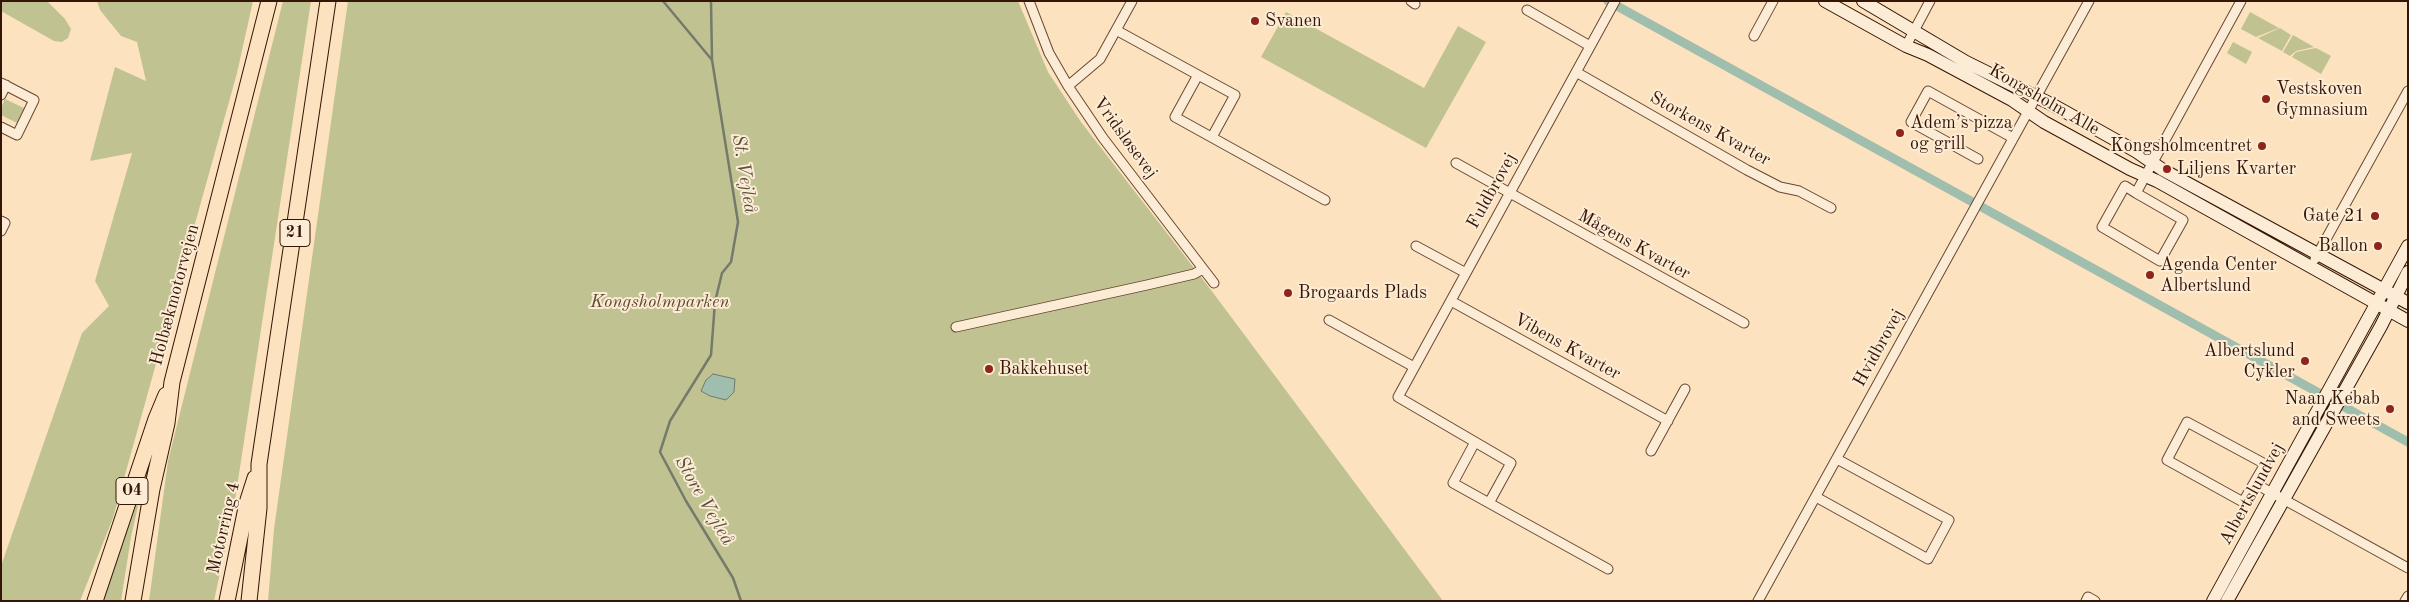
<!DOCTYPE html>
<html>
<head>
<meta charset="utf-8">
<style>
  body { margin:0 }
  #map { position:relative; width:2409px; height:602px; overflow:hidden; background:#fce2be; font-family:"Old Standard TT",serif }
  canvas { display:block }
  .frame { position:absolute; inset:0; border:2px solid #341506; pointer-events:none }
</style>
</head>
<body>
<div id="map">
<canvas width="2409" height="602"></canvas>
<div class="frame"></div>
</div>
<script>
const context = document.querySelector('canvas').getContext('2d');
context.lineJoin = 'round';
function paint(path, color) {
  context.fillStyle = color;
  context.fill(path, 'evenodd');
}
function poly(rows) {
  const path = new Path2D();
  for (const r of rows) {
    path.moveTo(r[0], r[1]);
    for (let i = 2; i < r.length; i += 2) path.lineTo(r[i], r[i + 1]);
  }
  return path;
}
function strokePath(path, color, width, dash) {
  context.strokeStyle = color;
  context.lineWidth = width;
  context.lineCap = dash ? 'butt' : 'round';
  context.setLineDash(dash || []);
  context.stroke(path);
}
function drawText(font, color, halo, rows, align = 'center') {
  context.font = font + ' "Old Standard TT",serif';
  context.lineWidth = 4;
  context.setLineDash([]);
  context.textBaseline = 'middle';
  context.strokeStyle = halo;
  context.fillStyle = color;
  for (const [text, x, y, turn = 0] of rows) {
    context.save();
    context.translate(x, y);
    context.rotate((+turn || 0) * Math.PI / 180);
    context.textAlign = isNaN(turn) ? turn : align;
    if (halo) context.strokeText(text, 0, 0);
    context.fillText(text, 0, 0);
    context.restore();
  }
}
paint(poly([
  [1,1,47,1,65,19,71,29,68,38,62,42,54,41,1,11],
  [97,1,253,1,237,73,113,518,80,601,1,601,1,566,82,333,109,306,95,281,132,153,90,161,115,67,146,81,137,42,121,36,100,10],
  [283,1,311,1,234,507,214,601,149,601,168,461],
  [348,1,1018,1,1048,72,1081,122,1211,290,1443,601,268,601,274,529],
  [1286,12,1424,88,1458,26,1486,42,1426,148,1261,57],
  [2250,12,2279,28,2256,37,2241,29],
  [2280,28,2291,35,2282,51,2258,38],
  [2293,35,2314,47,2296,51,2290,56,2283,52],
  [2233,42,2252,52,2246,64,2227,53],
  [2316,48,2331,56,2321,74,2292,57,2296,52],
  [5,99,26,109,19,124,1,115,1,108],
  [143,484,131,537,121,601,103,601]
]), '#c0c391');
const water = poly([
  [713,374,735,379,734,392,726,400,710,396,701,391,706,380,713,374]
]);
paint(water, '#a0bead');
strokePath(water, '#757a6a', 1);
strokePath(poly([
  [663,1,712,60,738,222,731,262,722,273,715,302,711,355,670,421,660,452,686,501,733,578,741,601],
  [711,1,712,60]
]), '#757a6a', 2.5);
strokePath(poly([
  [1608,1,2408,442]
]), '#a0bead', 9);
const street = poly([
  [1029,1,1049,53,1068,86,1103,138,1214,283],
  [1411,1,1415,4],
  [1527,10,1590,46],
  [1116,30,1198,75,1175,117,1325,200],
  [1754,36,1773,1],
  [1906,46,1930,1],
  [1576,72,1747,170,1780,187,1799,191,1831,208],
  [1198,75,1235,95,1212,137],
  [1,83,34,100,17,135,1,127],
  [1068,86,1100,59,1132,1],
  [1,95,6,85],
  [1978,159,1911,122,1928,91,2013,138],
  [1456,163,1744,323],
  [2136,193,2183,220,2160,261,2102,227,2125,186,2136,193,2241,1],
  [1,221,5,223,1,231],
  [1416,246,1466,273],
  [2315,259,2408,91],
  [1451,301,1668,421],
  [1329,320,1414,367],
  [956,327,1147,285,1194,274,1203,269],
  [1475,442,1453,483,1489,503],
  [1651,451,1685,389],
  [2254,483,2243,502,2167,460,2187,422,2265,464,2254,483,2408,568],
  [1816,497,1928,559,1949,520,1837,459],
  [1608,569,1489,503,1511,463,1398,397,1615,1],
  [1758,601,2089,1],
  [2086,601,2088,597,2095,601],
  [2405,601,2408,596]
]);
const secondary = poly([
  [1825,1,1906,46,1928,55,2012,100,2044,122,2130,169,2157,181,2408,321],
  [1863,1,1966,62,2053,105,2137,152,2163,170,2408,303],
  [2213,601,2408,246],
  [2227,601,2381,326,2408,272]
]);
const highway = poly([
  [95,601,156,419,166,395],
  [133,601,152,489,167,423,172,382,269,1],
  [227,601,247,503,255,478],
  [249,601,259,508,259,464,328,1]
]);
strokePath(street, '#664834', 11);
strokePath(secondary, '#341506', 14);
strokePath(highway, '#341506', 17);
strokePath(street, '#fdecd5', 9);
strokePath(secondary, '#fdecd5', 12);
strokePath(highway, '#fce2be', 15);
for (const [x, y, r, color] of [
  [1255,21,5,"#8f2418"],
  [2266,99,5,"#8f2418"],
  [1900,133,5,"#8f2418"],
  [2262,146,5,"#8f2418"],
  [2167,169,5,"#8f2418"],
  [2375,216,5,"#8f2418"],
  [2378,246,5,"#8f2418"],
  [2150,275,5,"#8f2418"],
  [1288,293,5,"#8f2418"],
  [2305,361,5,"#8f2418"],
  [989,369,5,"#8f2418"],
  [2390,409,5,"#8f2418"]
]) {
  const dot = new Path2D();
  dot.arc(x, y, r, 0, 2 * Math.PI);
  context.fillStyle = color;
  context.fill(dot);
  strokePath(dot, '#fdecd5', 2);
}
for (const [x, y, w] of [
  [295,233,30],
  [132,491,32]
]) {
  const box = new Path2D();
  box.roundRect(x - w / 2, y - 13.5, w, 27, 4);
  context.fillStyle = '#fdecd5';
  context.fill(box);
  strokePath(box, '#341506', 1);
}
drawText('bold 16px', '#341506', null, [
  ["21",295,233],
  ["O4",132,491]
]);
drawText('18px', '#341506', '#fdecd5', [
  ["Svanen",1265,21],
  ["Vestskoven",2276,89],
  ["Gymnasium",2276,110],
  ["Adem’s pizza",1910,123],
  ["og grill",1910,144],
  ["Kongsholmcentret",2252,146,"right"],
  ["Liljens Kvarter",2177,169],
  ["Gate 21",2365,216,"right"],
  ["Ballon",2368,246,"right"],
  ["Agenda Center",2160,265],
  ["Albertslund",2160,286],
  ["Brogaards Plads",1298,293],
  ["Albertslund",2295,351,"right"],
  ["Cykler",2295,372,"right"],
  ["Bakkehuset",999,369],
  ["Naan Kebab",2380,399,"right"],
  ["and Sweets",2380,420,"right"]
], 'left');
drawText('18px', '#341506', '#fdecd5', [
  ["Kongsholm Alle",2044,100,30],
  ["Storkens Kvarter",1710,129,29],
  ["Vridsløsevej",1125,138,54],
  ["Fuldbrovej",1492,191,-61],
  ["Mågens Kvarter",1634,245,29],
  ["Holbækmotorvejen",175,295,-75],
  ["Vibens Kvarter",1567,347,29],
  ["Hvidbrovej",1879,348,-61],
  ["Albertslundvej",2252,494,-61],
  ["Motorring 4",224,528,-77]
]);
drawText('italic 18px', '#5e4930', '#fdecd5', [
  ["Kongsholmparken",660,302]
]);
drawText('italic 19px', '#5a5040', '#fdecd5', [
  ["St. Vejleå",744,174,81],
  ["Store Vejleå",704,501,60]
]);
</script>
</body>
</html>
